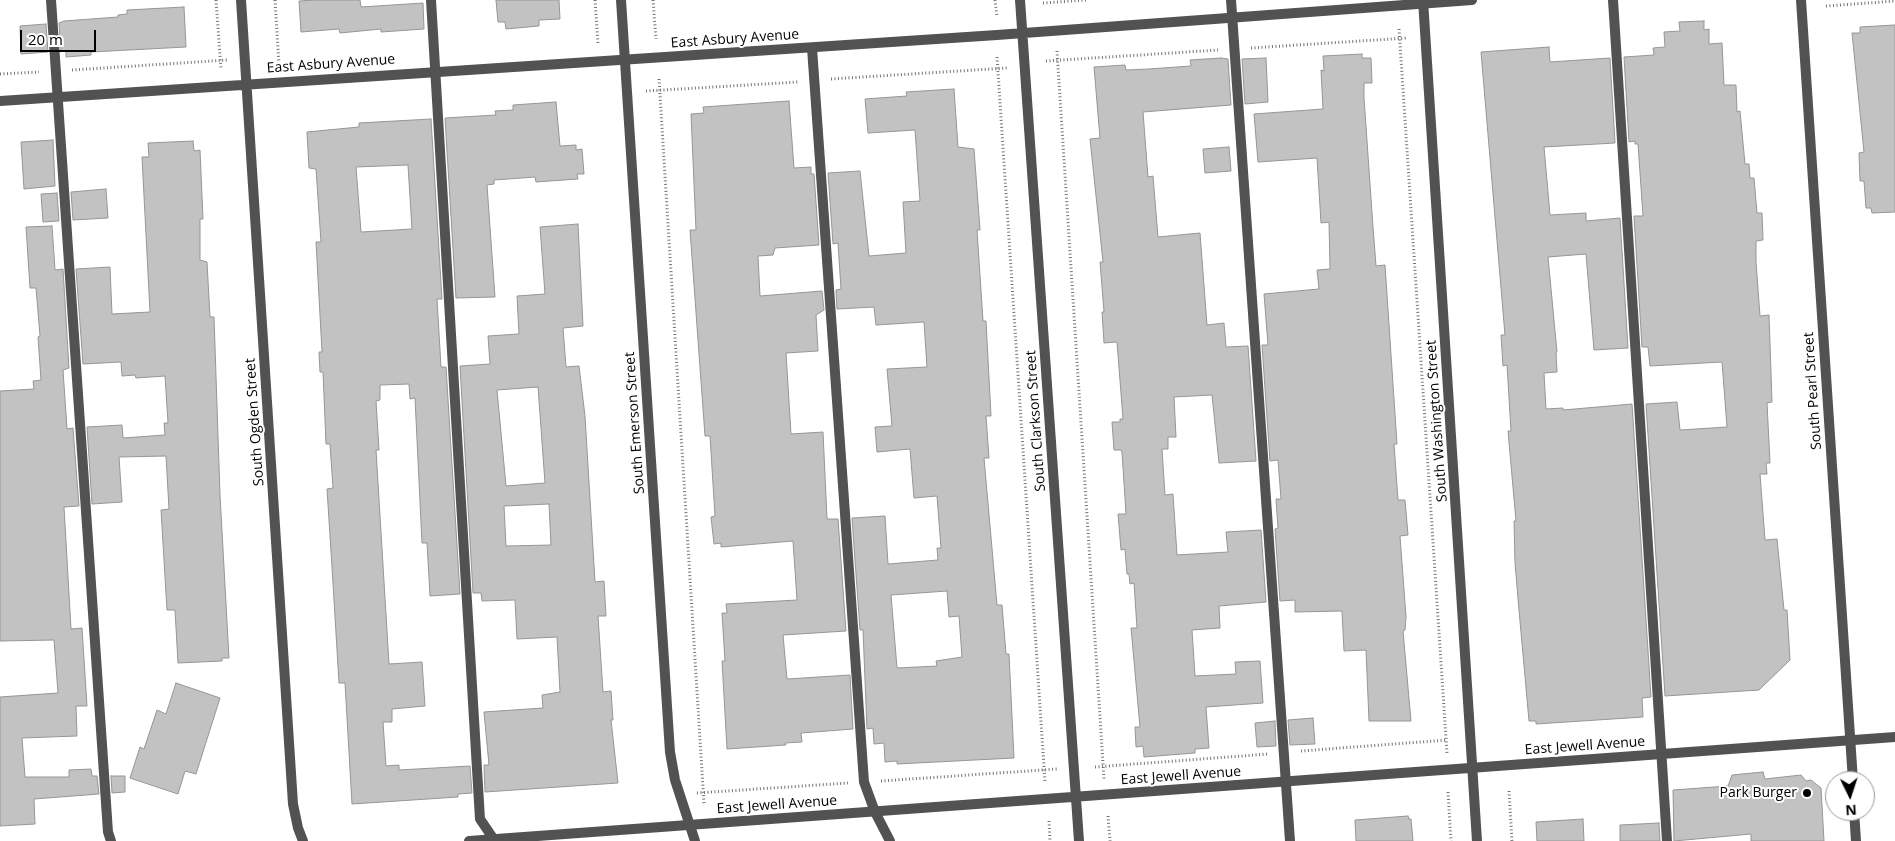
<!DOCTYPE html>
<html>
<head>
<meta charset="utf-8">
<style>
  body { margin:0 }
  #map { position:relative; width:1895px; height:841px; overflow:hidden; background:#fff; font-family:"Open Sans",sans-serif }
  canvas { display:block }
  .north { position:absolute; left:1825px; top:771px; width:50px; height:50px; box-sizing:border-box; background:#fff; border:1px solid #999; border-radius:50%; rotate:176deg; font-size:14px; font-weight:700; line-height:20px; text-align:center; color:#000 }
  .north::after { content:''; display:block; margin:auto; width:18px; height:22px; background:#000; clip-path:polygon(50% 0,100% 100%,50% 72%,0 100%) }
  .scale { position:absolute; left:20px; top:30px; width:76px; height:22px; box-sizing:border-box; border:2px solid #000; border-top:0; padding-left:6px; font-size:15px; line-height:18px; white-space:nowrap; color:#000; -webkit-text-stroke:4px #fff; paint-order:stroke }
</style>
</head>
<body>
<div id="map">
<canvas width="1895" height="841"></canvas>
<div class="north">N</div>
<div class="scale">20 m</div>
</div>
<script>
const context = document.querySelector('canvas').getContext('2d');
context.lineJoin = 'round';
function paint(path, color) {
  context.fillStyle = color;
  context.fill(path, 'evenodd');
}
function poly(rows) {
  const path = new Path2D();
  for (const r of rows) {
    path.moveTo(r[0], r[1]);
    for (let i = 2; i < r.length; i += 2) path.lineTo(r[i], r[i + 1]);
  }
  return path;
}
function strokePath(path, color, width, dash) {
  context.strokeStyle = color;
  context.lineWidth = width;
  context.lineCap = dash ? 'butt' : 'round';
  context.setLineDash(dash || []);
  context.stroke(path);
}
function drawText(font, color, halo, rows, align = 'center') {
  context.font = font + ' "Open Sans",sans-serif';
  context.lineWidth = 4;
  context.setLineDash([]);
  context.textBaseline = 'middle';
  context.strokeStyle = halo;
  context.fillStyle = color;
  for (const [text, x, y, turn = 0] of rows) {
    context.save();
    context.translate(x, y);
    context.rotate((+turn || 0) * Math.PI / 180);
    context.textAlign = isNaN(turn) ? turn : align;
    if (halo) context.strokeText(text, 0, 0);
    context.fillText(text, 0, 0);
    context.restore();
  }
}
const building = poly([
  [315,0,360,0,361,7,423,3,424,29,381,32,381,29,340,33,339,29,301,32,299,1,315,0],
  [496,0,559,0,560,19,539,20,539,26,506,29,505,22,498,22,496,0],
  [184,7,186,47,91,52,91,55,66,57,66,51,61,51,59,23,64,21,118,17,118,15,127,14,127,10,184,7],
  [1704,21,1704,30,1709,29,1709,44,1722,43,1724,85,1736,85,1737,112,1740,111,1745,164,1749,164,1750,178,1754,178,1757,213,1762,213,1763,240,1756,241,1756,262,1760,316,1769,315,1772,402,1767,403,1770,463,1766,463,1767,474,1760,474,1765,540,1777,539,1784,610,1787,610,1790,660,1759,690,1665,696,1646,404,1677,402,1680,430,1727,427,1722,362,1650,366,1648,347,1642,347,1634,216,1643,216,1638,144,1635,144,1635,141,1629,142,1624,57,1654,55,1653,48,1665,47,1664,32,1680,31,1679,22,1704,21],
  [46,24,48,52,21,54,20,26,46,24],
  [1895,25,1895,212,1872,213,1871,208,1866,208,1864,181,1860,181,1859,153,1864,152,1852,33,1860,33,1860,27,1895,25],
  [1549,47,1550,62,1610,58,1615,143,1544,147,1550,215,1586,213,1586,221,1620,218,1628,348,1594,350,1586,254,1548,257,1557,352,1556,352,1557,372,1544,373,1546,409,1563,408,1563,410,1632,404,1651,697,1642,698,1643,717,1536,724,1536,721,1529,721,1519,610,1515,563,1514,521,1516,521,1508,431,1511,431,1507,365,1503,366,1501,335,1505,335,1481,52,1549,47],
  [1362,54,1362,58,1371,58,1372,83,1364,83,1364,98,1373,227,1376,266,1385,265,1397,444,1394,444,1398,500,1405,500,1408,535,1400,536,1406,617,1405,630,1403,631,1411,721,1369,721,1366,650,1344,651,1342,611,1295,612,1295,600,1280,601,1275,529,1278,528,1276,499,1281,499,1278,460,1270,461,1262,345,1268,345,1264,294,1319,289,1317,270,1330,269,1329,222,1321,223,1317,158,1258,162,1254,114,1323,109,1321,70,1324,71,1323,56,1362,54],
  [1221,58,1228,59,1231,105,1143,112,1148,177,1153,176,1158,237,1200,233,1207,325,1224,323,1226,347,1248,346,1256,461,1219,463,1212,395,1174,397,1176,437,1168,437,1168,449,1162,449,1165,495,1173,494,1177,555,1228,552,1226,532,1261,530,1266,602,1219,606,1220,628,1192,630,1195,676,1236,674,1235,662,1260,661,1263,703,1206,707,1209,748,1195,749,1195,753,1144,757,1143,746,1136,747,1135,727,1140,727,1131,628,1137,628,1134,583,1130,584,1129,574,1127,574,1125,549,1121,550,1118,514,1126,514,1122,452,1121,450,1114,450,1112,422,1120,422,1120,419,1123,419,1117,342,1104,343,1102,312,1104,312,1100,262,1103,262,1090,139,1100,138,1094,67,1125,65,1126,70,1148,69,1191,66,1190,60,1221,58],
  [1266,58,1268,102,1245,104,1242,59,1266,58],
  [954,89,958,147,974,149,980,230,977,230,983,321,986,321,991,416,986,416,989,458,984,458,997,605,1002,605,1006,654,1009,654,1014,758,897,764,897,761,885,762,884,743,874,744,873,728,867,729,863,630,860,630,852,518,885,516,888,564,938,560,937,548,941,548,937,496,914,498,910,449,877,452,875,427,892,426,887,369,927,367,924,322,876,325,874,307,837,309,836,290,841,289,838,243,833,244,828,173,860,171,869,256,906,253,903,202,920,201,915,130,868,133,865,99,907,96,906,92,954,89],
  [947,591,949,617,959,616,962,657,936,661,937,666,897,668,891,595,947,591],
  [789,101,794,168,811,167,811,174,814,174,819,245,775,248,773,255,758,256,760,296,822,291,824,310,816,315,818,351,786,353,791,434,823,432,827,519,838,519,846,631,783,635,787,679,850,675,853,729,801,733,802,742,785,743,786,745,727,749,722,661,725,661,722,613,727,613,726,604,797,600,793,541,721,547,721,543,714,544,711,517,715,516,710,436,705,436,690,230,696,230,691,114,704,113,703,107,789,101],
  [556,102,560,146,576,145,576,150,582,149,584,174,577,174,578,179,536,182,535,177,494,180,494,184,487,185,495,297,456,298,445,118,496,115,495,111,513,110,513,105,556,102],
  [431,119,442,299,437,299,441,367,446,367,460,594,430,596,427,543,422,543,415,398,410,399,409,384,380,385,380,400,376,401,379,450,376,450,389,664,422,662,425,706,392,709,392,722,383,722,386,766,399,765,399,770,470,766,472,793,458,794,458,797,352,804,345,683,339,683,332,567,327,489,333,488,330,444,326,444,323,372,320,372,319,352,322,352,316,242,321,242,316,169,309,168,307,132,359,127,359,123,431,119],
  [408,165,412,229,361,232,356,167,408,165],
  [53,140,55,186,24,189,21,142,53,140],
  [193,141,194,151,200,150,203,219,200,219,200,260,207,262,210,317,214,317,220,495,229,658,222,658,222,661,178,663,175,610,167,610,161,510,169,509,166,456,119,457,122,502,92,504,87,427,122,425,123,438,165,435,164,423,168,423,165,376,136,378,135,375,122,376,121,362,83,364,76,269,110,267,112,314,150,312,142,157,149,157,148,143,193,141],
  [1229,147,1231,171,1205,173,1203,149,1229,147],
  [106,189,108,218,73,220,71,192,106,189],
  [57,193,59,221,43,222,41,194,57,193],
  [578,224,583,326,563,328,566,367,579,366,585,416,595,582,604,581,606,616,598,616,603,692,611,691,613,720,611,720,618,783,485,792,484,765,489,765,484,712,543,708,542,695,560,692,557,637,517,639,515,600,482,601,481,593,473,593,460,366,490,364,488,336,519,334,517,296,545,294,540,227,578,224],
  [538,387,545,483,506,486,497,390,538,387],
  [549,504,551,545,506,546,504,506,549,504],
  [52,226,55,270,63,269,69,368,63,370,67,429,73,428,79,506,64,507,71,629,82,628,87,706,76,706,77,736,22,738,25,777,69,777,69,770,91,769,92,776,97,776,99,794,34,799,35,824,0,826,0,697,58,693,54,640,0,641,0,391,34,389,33,381,41,380,38,337,40,336,36,288,30,288,26,227,52,226],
  [176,683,220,698,196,774,185,771,178,794,130,778,140,747,144,749,157,710,166,714,176,683],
  [1313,718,1315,744,1290,745,1288,720,1313,718],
  [1275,721,1276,746,1257,747,1255,723,1275,721],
  [1763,772,1765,779,1801,775,1806,781,1811,780,1821,788,1824,841,1751,841,1751,834,1674,841,1673,790,1728,786,1732,775,1763,772],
  [111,776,125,776,125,792,112,793,111,776],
  [1408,816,1409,819,1411,819,1413,841,1356,841,1355,820,1408,816],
  [1583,819,1584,841,1537,841,1536,822,1583,819],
  [1659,823,1660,841,1620,841,1620,825,1659,823]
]);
paint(building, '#c2c2c2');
strokePath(building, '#969696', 1);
strokePath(poly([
  [216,0,221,69],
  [275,0,279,65],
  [595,0,598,44],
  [653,0,656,39],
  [995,0,997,17],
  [1043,3,1086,0],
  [1826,6,1895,1],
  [1399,29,1447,753],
  [1251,48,1407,38],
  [1057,51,1104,779],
  [997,57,1045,782],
  [1046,61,1218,50],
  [72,70,228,60],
  [0,74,39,72],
  [659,79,704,804],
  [831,79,1007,68],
  [646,91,798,82],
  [1301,751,1447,740],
  [1095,767,1268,754],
  [881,781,1057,769],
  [1509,791,1512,841],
  [1448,792,1451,841],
  [697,793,848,783],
  [1108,816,1110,841],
  [1049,821,1050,841]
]), '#747474', 3, [1, 2.5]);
strokePath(poly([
  [51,0,108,832,111,841],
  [431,0,480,819,495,841],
  [1231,0,1290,841],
  [1613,0,1667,841],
  [812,48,864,782,875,812,890,841]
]), '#525252', 10);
strokePath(poly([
  [241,0,293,804,298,828,303,841],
  [1020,0,1079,841],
  [1423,0,1477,841],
  [0,101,997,35,1472,0],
  [469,841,1895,737]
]), '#525252', 10);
strokePath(poly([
  [621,0,670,752,675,780,695,841],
  [1801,0,1853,781],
  [1854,811,1856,841]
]), '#525252', 10);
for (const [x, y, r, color] of [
  [1807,793,5,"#000"]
]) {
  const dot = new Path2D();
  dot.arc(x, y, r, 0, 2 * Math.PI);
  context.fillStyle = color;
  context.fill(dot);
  strokePath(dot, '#fff', 2);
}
drawText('14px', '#000', '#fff', [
  ["East Asbury Avenue",735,39,-4],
  ["East Asbury Avenue",331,64,-4],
  ["South Pearl Street",1813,391,-94],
  ["South Clarkson Street",1036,421,-94],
  ["South Washington Street",1437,421,-94],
  ["South Ogden Street",255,422,-94],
  ["South Emerson Street",635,423,-94],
  ["East Jewell Avenue",1585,746,-4],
  ["East Jewell Avenue",1181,776,-4],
  ["East Jewell Avenue",777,805,-4]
]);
drawText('14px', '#000', '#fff', [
  ["Park Burger",1797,793]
], 'right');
</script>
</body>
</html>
